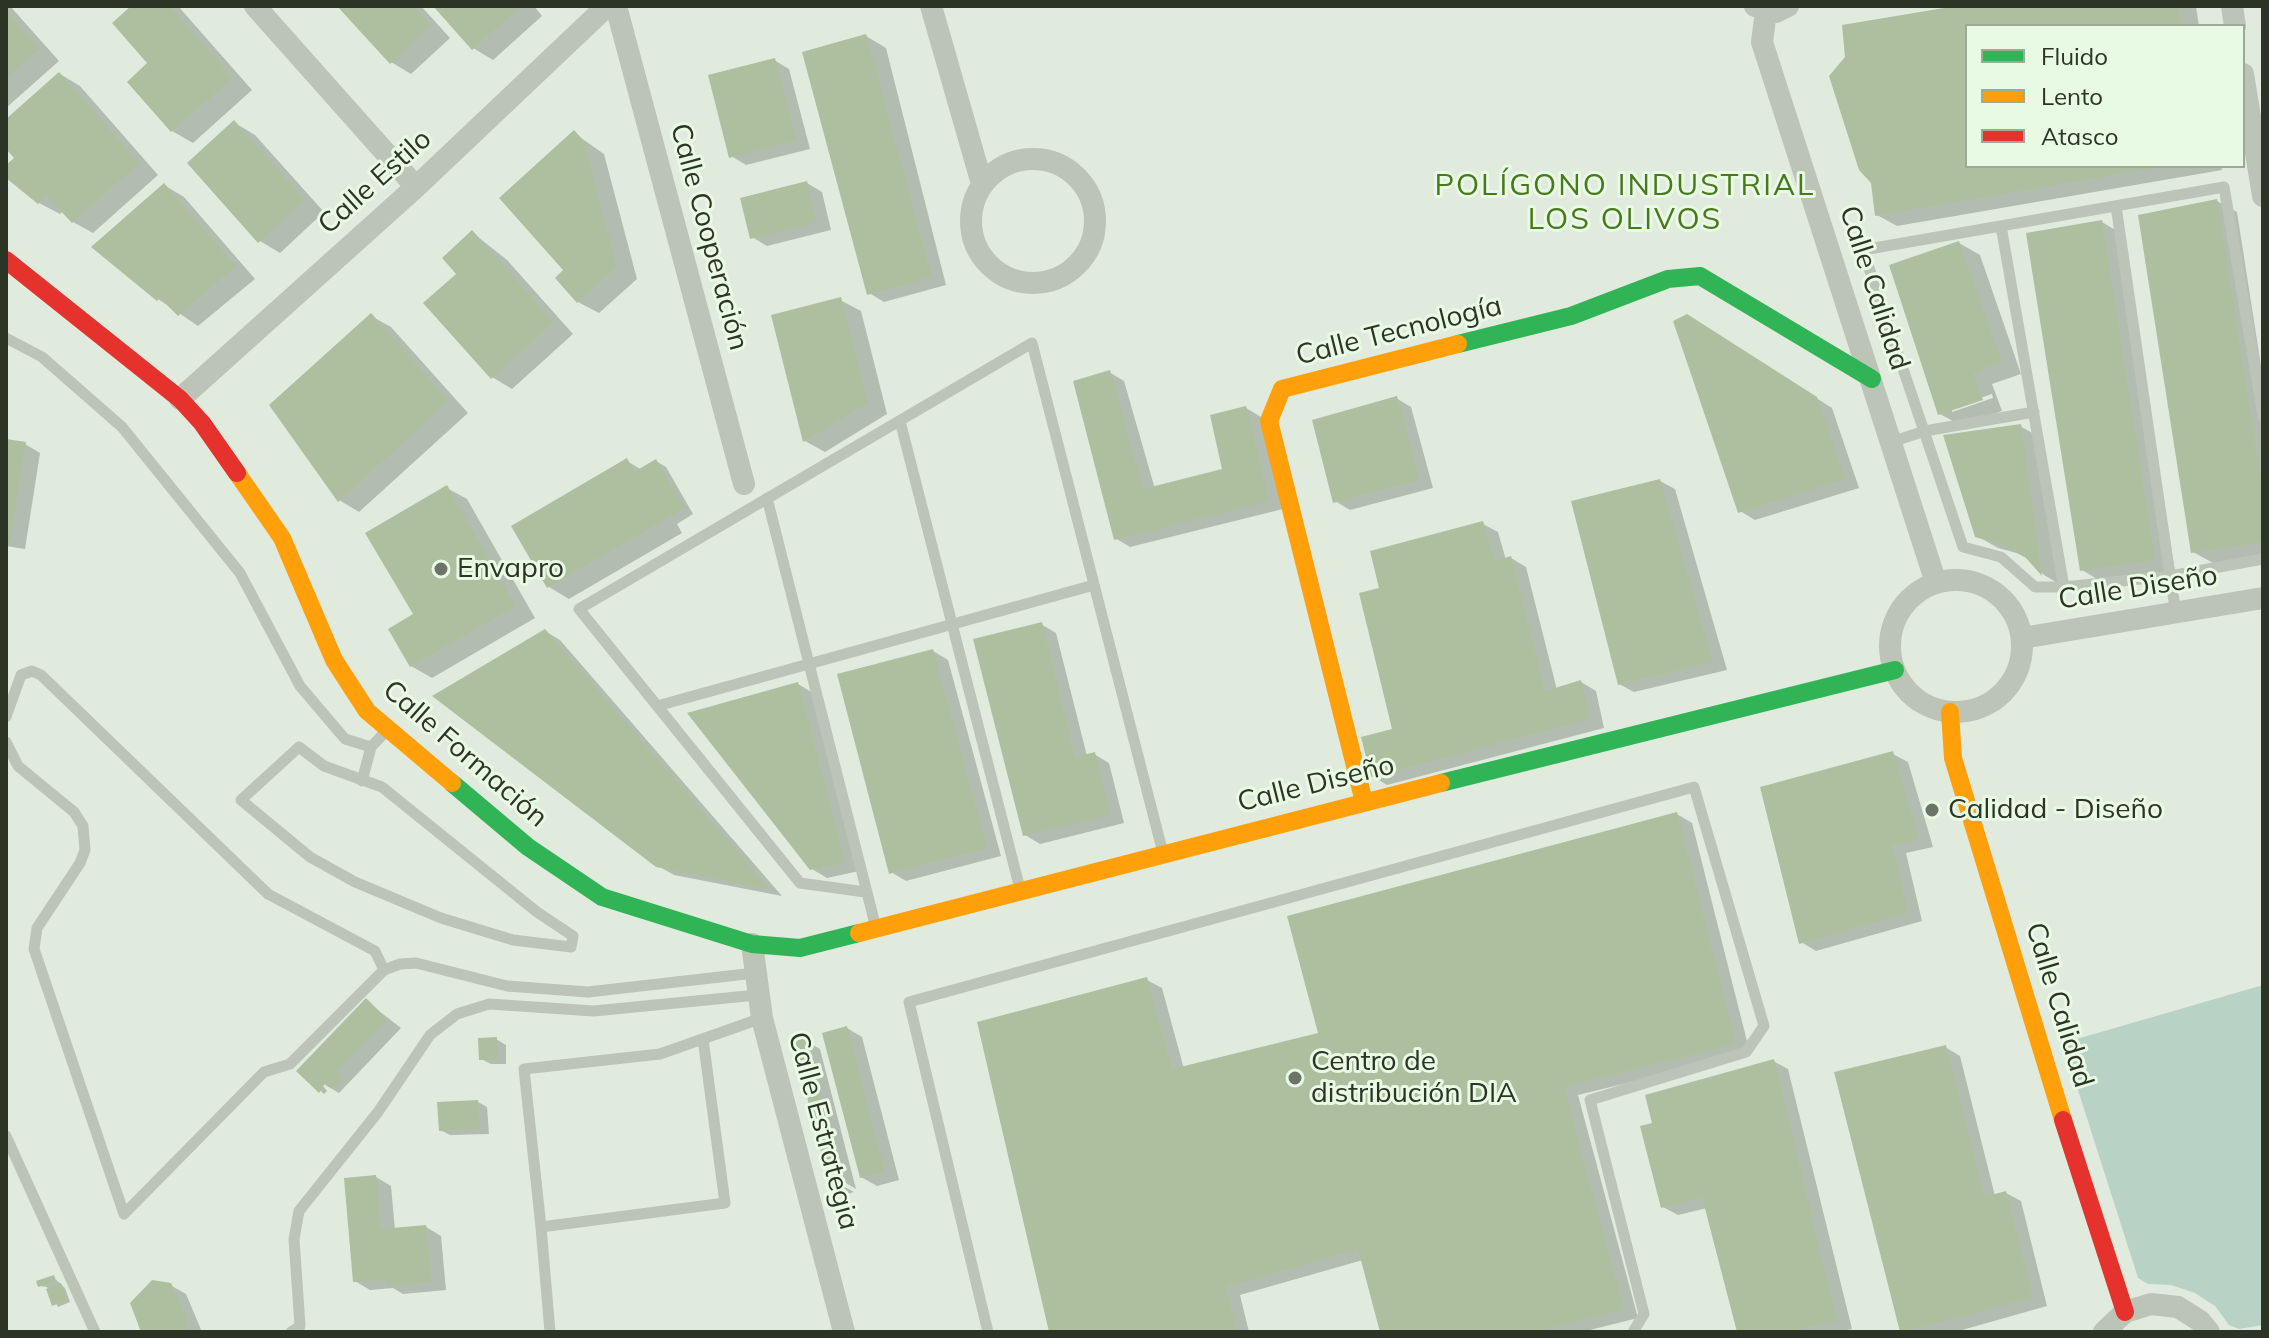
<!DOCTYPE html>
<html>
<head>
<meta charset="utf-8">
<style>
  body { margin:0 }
  #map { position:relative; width:2269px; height:1338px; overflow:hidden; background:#e0ebde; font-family:Mulish,sans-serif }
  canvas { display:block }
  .frame { position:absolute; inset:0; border:8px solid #2c3426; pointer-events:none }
  .legend { position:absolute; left:1965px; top:24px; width:280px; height:144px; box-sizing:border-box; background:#e8f9e4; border:2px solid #9daa98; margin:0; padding:10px 14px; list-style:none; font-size:24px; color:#2c3426 }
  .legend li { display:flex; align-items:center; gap:16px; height:40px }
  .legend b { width:40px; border:2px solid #9daa98 }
</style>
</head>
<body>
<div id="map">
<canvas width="2269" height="1338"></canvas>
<div class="frame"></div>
<ul class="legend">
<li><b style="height:10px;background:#30b455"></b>Fluido</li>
<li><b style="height:10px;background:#ff9f0a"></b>Lento</li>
<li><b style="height:10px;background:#e5322d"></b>Atasco</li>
</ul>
</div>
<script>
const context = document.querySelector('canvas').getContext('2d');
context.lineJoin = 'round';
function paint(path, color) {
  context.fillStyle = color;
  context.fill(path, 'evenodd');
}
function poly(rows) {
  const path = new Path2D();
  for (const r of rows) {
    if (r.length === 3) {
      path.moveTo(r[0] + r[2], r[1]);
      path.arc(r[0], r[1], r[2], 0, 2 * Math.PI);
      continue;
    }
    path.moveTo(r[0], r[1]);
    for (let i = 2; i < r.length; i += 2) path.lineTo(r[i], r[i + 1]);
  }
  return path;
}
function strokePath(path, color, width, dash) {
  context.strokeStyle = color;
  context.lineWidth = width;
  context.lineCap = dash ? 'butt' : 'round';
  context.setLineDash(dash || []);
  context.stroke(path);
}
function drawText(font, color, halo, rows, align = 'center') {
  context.font = font + ' Mulish,sans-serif';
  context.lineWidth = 6;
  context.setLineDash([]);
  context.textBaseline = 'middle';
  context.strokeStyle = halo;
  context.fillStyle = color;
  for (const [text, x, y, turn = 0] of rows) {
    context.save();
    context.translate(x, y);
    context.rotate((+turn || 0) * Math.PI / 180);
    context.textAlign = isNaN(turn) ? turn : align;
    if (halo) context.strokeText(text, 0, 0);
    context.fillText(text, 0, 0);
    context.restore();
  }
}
paint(poly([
  [2263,985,2263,1325,2239,1329,2229,1325,2215,1306,2195,1293,2171,1285,2148,1284,2138,1278,2063,1043]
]), '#b8d3c5');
paint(poly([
  [6,6,10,6,59,61,6,108],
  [134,6,178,6,252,90,193,143,172,131,129,82,150,63],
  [340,6,421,6,450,38,411,74,391,62],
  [436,6,534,6,542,16,493,60,473,48],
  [1968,6,2196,6,2199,26,1967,26,1967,166,2221,166,2222,170,1897,226,1877,215],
  [866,36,886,48,946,285,884,302,869,293],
  [774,60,789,69,810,149,746,165,731,156],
  [60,74,80,86,158,175,93,233,73,222,63,211,60,214,39,203,6,176,6,168,17,158,6,146,6,121],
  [235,123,255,135,324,212,280,253,260,241],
  [574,133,604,154,637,279,599,313,578,302,566,270],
  [807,183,822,192,831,230,767,246,752,237],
  [164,185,184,197,255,279,198,326,158,299],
  [2217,201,2237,212,2263,379,2263,556,2213,563,2193,552],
  [2102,222,2122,234,2175,571,2102,582,2082,570],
  [473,233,507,260,573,334,512,389,492,377,459,274],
  [1959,243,1980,255,2021,374,1992,384,2002,411,1960,425,1940,414],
  [1992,394,1993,398,1952,412,1952,408],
  [840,300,861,311,887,414,825,452,805,441],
  [371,316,391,327,468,413,359,512,339,500],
  [1702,325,1832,408,1859,488,1755,520,1740,511],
  [1109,372,1124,381,1155,489,1225,471,1246,408,1261,417,1283,509,1130,547,1115,538],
  [1396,398,1411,407,1433,488,1350,510,1335,501],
  [2020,426,2041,438,2061,585,2044,575,2024,555,1998,548,1977,536],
  [6,441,25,444,40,453,25,549,6,546],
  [627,461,642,470,656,461,666,467,693,514,677,524,682,533,569,599,549,587],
  [1660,481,1675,489,1727,670,1634,692,1619,684],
  [447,488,467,499,535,618,432,678,411,666,415,615],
  [1483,524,1498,532,1506,560,1511,558,1526,567,1557,690,1581,682,1596,691,1604,728,1387,785,1372,776,1394,731,1381,589],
  [1041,624,1056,633,1087,756,1094,754,1109,763,1124,823,1040,844,1025,835],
  [545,631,560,640,782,896,674,875,658,866],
  [933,651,948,660,1001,856,906,881,891,872],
  [798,684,813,693,859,871,827,878,812,869],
  [1893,754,1908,762,1933,847,1906,853,1922,921,1816,951,1801,942],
  [1677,814,1692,823,1750,1053,1578,1095,1638,1318,1582,1332,1382,1332,1363,1260,1240,1295,1249,1332,1051,1332,1147,980,1162,988,1184,1069,1320,1035],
  [366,1001,401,1028,339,1093,320,1082,327,1091,324,1094,299,1071],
  [847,1028,862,1037,899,1180,877,1186,861,1177],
  [496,1039,506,1045,506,1064,491,1064,481,1059],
  [805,1040,820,1049,856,1189,841,1180,841,1185,854,1192,847,1194,832,1185],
  [1945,1047,1960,1056,1995,1196,2006,1193,2021,1201,2047,1306,1955,1332,1902,1332,1837,1073],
  [1773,1061,1788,1069,1852,1329,1838,1332,1739,1332,1707,1208,1678,1215,1663,1207,1655,1125],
  [478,1102,487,1107,489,1134,450,1135,440,1130],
  [376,1177,391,1186,395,1230,426,1227,441,1236,446,1290,403,1294,393,1288,370,1290,355,1281],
  [53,1277,65,1288,70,1302,58,1307,47,1287,40,1286],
  [170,1285,186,1294,202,1332,143,1332]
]), '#0003');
paint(poly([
  [131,6,170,6,233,78,171,132,127,82,147,63,112,23],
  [337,6,413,6,431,25,390,64],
  [433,6,521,6,472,50],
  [1956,6,2178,6,2181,26,1967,26,1967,166,2155,168,1875,216,1871,183,1859,170,1829,76,1845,57,1842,25],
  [6,11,40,49,6,78],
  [866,34,932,277,867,295,802,52],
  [775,58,796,141,729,158,708,75],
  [59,72,139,163,72,223,47,196,38,204,6,178,6,165,14,158,6,149,6,119],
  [234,120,305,200,258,243,187,163],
  [574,130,584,141,617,267,577,303,555,278,563,270,499,198],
  [807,181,817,222,750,239,740,198],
  [164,183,236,266,178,316,160,298,157,301,91,247],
  [2217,199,2263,493,2263,542,2191,553,2138,215],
  [2102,220,2155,560,2080,571,2026,233],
  [472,230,554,322,491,379,423,303,456,274,442,258],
  [1959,241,2002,362,1973,373,1983,400,1938,415,1889,265],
  [841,297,868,403,803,442,771,315],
  [371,313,449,401,338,502,269,405],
  [1687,314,1817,397,1845,479,1738,513,1673,321],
  [1110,370,1143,489,1222,469,1210,415,1246,406,1269,501,1114,540,1073,381],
  [1397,396,1419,480,1333,503,1312,420],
  [2021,424,2042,576,2026,558,2003,545,1975,537,1943,435],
  [6,439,26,442,10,542,6,541],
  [627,458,634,472,656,459,685,508,547,588,511,526],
  [1660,479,1713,662,1618,685,1571,501],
  [447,485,516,606,410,667,388,629,413,614,365,533],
  [1483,521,1495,561,1511,556,1545,691,1581,680,1590,719,1371,777,1361,737,1392,729,1359,593,1379,588,1370,551],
  [1042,622,1075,757,1095,752,1110,815,1023,836,973,639],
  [545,629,771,890,656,867,432,696],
  [933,649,987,848,889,874,837,674],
  [798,682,845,863,810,870,687,713],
  [1893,751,1919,839,1892,845,1908,913,1799,944,1760,787],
  [1677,812,1736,1044,1564,1087,1624,1310,1536,1332,1380,1332,1358,1249,1226,1287,1237,1332,1049,1332,977,1022,1147,977,1172,1069,1318,1033,1287,916],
  [366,998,387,1019,337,1071,343,1077,332,1089,325,1083,319,1093,296,1071],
  [847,1026,885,1172,860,1178,822,1033],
  [497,1037,497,1060,479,1060,478,1038],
  [805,1038,843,1183,830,1187,793,1042],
  [1946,1045,1984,1197,2006,1191,2033,1298,1900,1332,1834,1072],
  [1774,1059,1837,1321,1789,1332,1737,1332,1702,1197,1661,1208,1640,1126,1652,1123,1645,1095],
  [478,1100,480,1129,439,1131,437,1102],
  [376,1175,381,1229,426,1225,432,1282,386,1286,385,1280,353,1282,344,1178],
  [54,1275,56,1281,38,1287,36,1281],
  [152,1280,171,1283,187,1319,188,1332,141,1332,130,1303],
  [61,1283,67,1300,52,1306,46,1289]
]), '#adbf9f');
strokePath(poly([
  [2116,206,2170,576,2064,587,2035,587,2001,557,1963,547,1863,250,2224,187,2257,379],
  [2001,226,2064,587],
  [6,338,42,357,122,427,240,573,300,686,345,739,371,747],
  [2262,378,2257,379,2263,416],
  [900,421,1020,889],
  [1891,442,1925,431,2034,412],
  [767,498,876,928],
  [2176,613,2170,576,2263,559],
  [657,706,1094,585],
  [6,717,21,675,32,671,41,675,268,894,375,951,384,970],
  [6,742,18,766,74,812,83,826,85,850,80,863,37,928,34,949,124,1214,264,1072,290,1064,384,970,400,964,416,963,507,986,588,992,755,973],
  [299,747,324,766,382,787,537,912,573,936,571,947,513,940,441,918,355,882,310,857,241,800,299,747],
  [362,781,371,747,388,729],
  [865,892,800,883,579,609,1032,343,1163,853],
  [6,1136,95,1332],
  [541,1227,524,1069,660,1054,762,1018],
  [291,1332,300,1326,294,1239,299,1211,378,1112,430,1035,457,1014,489,1004,594,1011,757,995],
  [550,1332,541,1227,725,1203,703,1039],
  [988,1332,909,1002,1694,787,1764,1026,1746,1052,1590,1100,1644,1314,1633,1332]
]), '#bbc4b7', 11);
strokePath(poly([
  [255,6,416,187],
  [616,6,744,484],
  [931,6,982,184],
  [1755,6,1776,12,1788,6],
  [2232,6,2235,26],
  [1766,11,1762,42,1936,583],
  [2243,74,2263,196],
  [1033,221,62],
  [180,399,416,187,607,6],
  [1956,646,66],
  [2022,638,2263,598],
  [752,944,762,1018,844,1332],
  [2104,1332,2125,1312,2151,1304,2178,1307,2200,1321,2209,1332]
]), '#bbc4b7', 22);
strokePath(poly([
  [1458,344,1571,316,1668,279,1700,276,1872,379],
  [452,783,528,847,602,897,752,944,800,948,859,933],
  [1441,783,1895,670]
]), '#30b455', 18);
strokePath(poly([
  [237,473,282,538,334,660,367,711,452,783],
  [1950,712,1953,758,2063,1120],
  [1364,802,1269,421,1282,389,1458,344],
  [859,933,1441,783]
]), '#ff9f0a', 18);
strokePath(poly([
  [6,260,180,399,202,423,237,473],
  [2063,1120,2125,1312]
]), '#e5322d', 18);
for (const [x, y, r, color] of [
  [441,569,8,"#6b7466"],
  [1932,810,8,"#6b7466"],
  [1295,1078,8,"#6b7466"]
]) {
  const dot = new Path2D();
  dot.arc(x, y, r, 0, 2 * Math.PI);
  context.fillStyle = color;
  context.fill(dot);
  strokePath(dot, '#e8f9e4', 3);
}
drawText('28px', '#2c3426', '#e8f9e4', [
  ["Calle Estilo",375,182,-42],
  ["Calle Cooperación",709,237,75],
  ["Calle Calidad",1874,288,72],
  ["Calle Tecnología",1399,331,-14],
  ["Calle Diseño",2138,588,-9],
  ["Calle Formación",465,754,41],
  ["Calle Diseño",1316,784,-14],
  ["Calle Calidad",2059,1005,73],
  ["Calle Estrategia",823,1131,75]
]);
drawText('28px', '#2c3426', '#e8f9e4', [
  ["Envapro",457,569],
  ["Calidad - Diseño",1948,810],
  ["Centro de",1311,1062],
  ["distribución DIA",1311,1094]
], 'left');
context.letterSpacing = '2px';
drawText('30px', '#4a781d', '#e8f9e4', [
  ["POLÍGONO INDUSTRIAL",1625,186],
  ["LOS OLIVOS",1625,220]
]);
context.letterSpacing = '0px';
</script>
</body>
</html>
